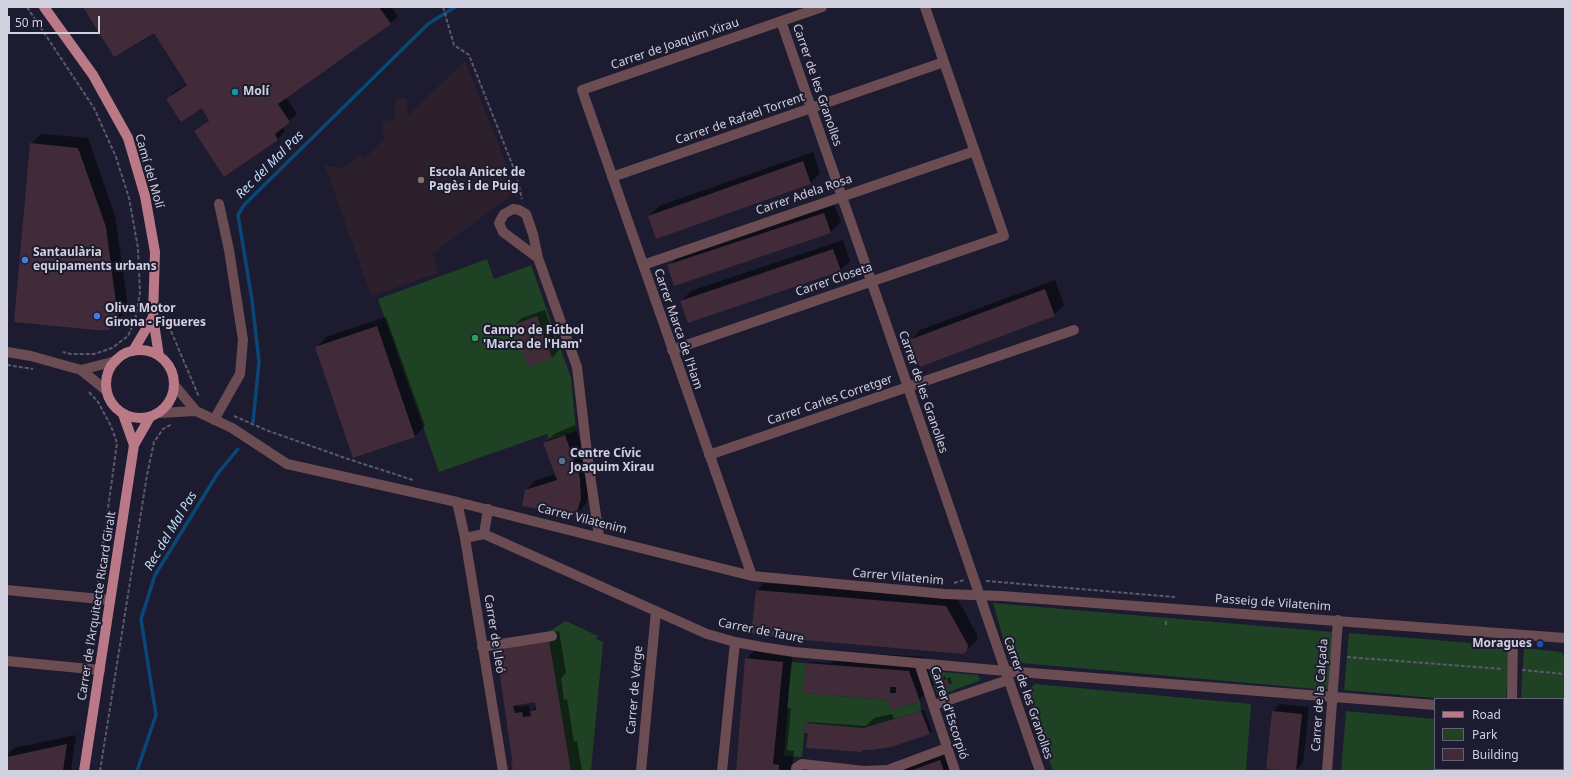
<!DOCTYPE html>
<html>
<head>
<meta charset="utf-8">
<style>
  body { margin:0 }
  #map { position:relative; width:1572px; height:778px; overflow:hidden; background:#1c1b30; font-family:"Noto Sans",sans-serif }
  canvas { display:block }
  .frame { position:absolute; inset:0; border:8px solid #d0d0de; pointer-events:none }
  .legend { position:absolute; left:1434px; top:698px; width:130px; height:72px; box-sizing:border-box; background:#1c1b30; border:1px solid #646376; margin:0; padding:5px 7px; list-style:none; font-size:12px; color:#d0d0de }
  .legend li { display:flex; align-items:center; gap:8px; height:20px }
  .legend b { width:20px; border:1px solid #646376 }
  .scale { position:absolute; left:8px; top:16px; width:92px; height:18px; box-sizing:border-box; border:2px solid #d0d0de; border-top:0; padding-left:5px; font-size:12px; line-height:14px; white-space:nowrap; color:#d0d0de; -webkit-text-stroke:3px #1c1b30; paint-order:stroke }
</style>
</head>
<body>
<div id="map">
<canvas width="1572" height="778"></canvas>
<div class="frame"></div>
<ul class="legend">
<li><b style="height:5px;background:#ba7987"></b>Road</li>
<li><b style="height:11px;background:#1f4124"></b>Park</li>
<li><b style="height:11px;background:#412b39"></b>Building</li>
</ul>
<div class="scale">50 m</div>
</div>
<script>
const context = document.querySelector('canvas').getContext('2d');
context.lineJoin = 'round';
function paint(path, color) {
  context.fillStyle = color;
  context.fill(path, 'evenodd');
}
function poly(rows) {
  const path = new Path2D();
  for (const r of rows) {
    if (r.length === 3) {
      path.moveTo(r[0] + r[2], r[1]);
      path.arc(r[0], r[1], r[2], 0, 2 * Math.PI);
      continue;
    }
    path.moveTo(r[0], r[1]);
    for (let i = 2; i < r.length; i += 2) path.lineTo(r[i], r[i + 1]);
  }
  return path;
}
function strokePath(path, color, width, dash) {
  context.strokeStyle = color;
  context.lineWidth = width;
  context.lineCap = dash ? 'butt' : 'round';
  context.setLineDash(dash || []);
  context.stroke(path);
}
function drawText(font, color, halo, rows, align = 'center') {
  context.font = font + ' "Noto Sans",sans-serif';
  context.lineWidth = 4;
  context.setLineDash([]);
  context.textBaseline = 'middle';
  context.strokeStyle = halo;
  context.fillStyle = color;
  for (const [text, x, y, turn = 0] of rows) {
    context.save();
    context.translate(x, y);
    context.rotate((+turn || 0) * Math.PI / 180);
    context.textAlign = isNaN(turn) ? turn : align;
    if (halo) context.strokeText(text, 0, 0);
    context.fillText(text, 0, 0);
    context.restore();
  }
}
paint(poly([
  [465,61,517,191,432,254,438,273,371,296,325,165,342,169,359,155,365,158,384,139,382,120,394,121,396,99,407,99,408,115]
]), '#2d202d');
paint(poly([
  [487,259,494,279,531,265,571,378,576,431,549,440,547,434,439,472,378,299],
  [993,603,1332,632,1328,690,1010,662],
  [566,621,598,636,596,639,603,642,591,771,571,771,556,684,548,632],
  [1349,633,1510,646,1506,699,1444,699,1344,690],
  [1524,648,1562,652,1565,657,1565,712,1563,712,1563,699,1521,699],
  [791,662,806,663,804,693,888,700,892,710,920,701,921,711,863,728,805,724,802,757,784,756],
  [930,671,978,675,980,679,978,681,938,696,929,673],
  [1035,684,1251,704,1246,771,1053,771,1026,692],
  [1346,711,1435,719,1435,769,1498,769,1498,771,1341,771]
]), '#1f4124');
paint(poly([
  [84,7,391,7,398,16,391,23,286,97,297,114,282,127,285,131,278,139,225,176,195,132,210,120,203,107,167,99,174,92,187,84,154,32],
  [41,134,88,138,115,216,128,307,119,319,109,329,31,144],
  [813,152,820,173,810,183,649,216,659,206],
  [834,204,841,222,831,232,669,266,678,256],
  [843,240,850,261,840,270,681,301,691,291],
  [1055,280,1064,305,1054,315,911,340,920,330],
  [545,310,559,350,552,358,514,325,522,318],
  [386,317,425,426,415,436,317,347,326,337],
  [575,425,589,468,590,488,586,504,576,514,526,490,536,480,556,474,544,444,554,434],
  [764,583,794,585,797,583,956,596,977,635,977,640,967,650,757,590],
  [559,631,566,673,561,678,564,700,567,699,574,742,577,741,582,771,514,771,507,639],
  [536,701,536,706,532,710,530,710,529,705,519,707,518,704],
  [756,649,793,653,787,708,791,708,787,750,794,751,792,771,737,771,746,659],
  [880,654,924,657,934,685,919,700,889,700,807,664,809,662,831,663,838,656,875,658],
  [945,676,946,679,950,677,952,683,942,688,939,680],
  [1280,704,1309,707,1303,763,1296,770,1273,712],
  [924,710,932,731,930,733,863,749,861,751,809,732,806,724,808,722,866,726,874,718,892,714,894,719],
  [76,735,71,771,7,771,7,755,14,748],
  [950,751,957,771,902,771,910,767],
  [1519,769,1552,769,1552,771,1519,771]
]), '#0007');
strokePath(poly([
  [253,422,259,362,252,300,238,215,244,205,428,24,455,7],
  [137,771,156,715,141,619,155,575,218,473,238,449]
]), '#0b4776', 3.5);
paint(poly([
  [83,7,379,7,391,24,278,104,290,122,275,134,278,140,224,177,194,131,209,121,202,108,181,122,166,99,187,85,154,33,114,57],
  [30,143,78,148,106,227,118,318,109,330,96,330,14,322],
  [803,161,811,184,656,239,648,216],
  [824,213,831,233,674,286,667,265],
  [833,249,841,271,688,323,680,301],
  [1045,289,1055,316,920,367,909,340],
  [537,316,552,358,528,367,513,325],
  [377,326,415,437,353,458,315,347],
  [565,435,580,478,581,499,576,515,522,506,525,490,557,480,543,443],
  [756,590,946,606,968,645,967,651,963,654,782,638,751,633],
  [549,640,571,771,513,771,511,762,513,761,512,759,496,648],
  [535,702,536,710,530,711,531,716,523,717,522,712,515,713,513,706],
  [745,658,783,662,773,764,779,765,779,771,736,771],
  [806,663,909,671,920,701,892,710,888,700,803,693],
  [890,687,896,687,896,693,890,693],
  [943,677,944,680,947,679,950,686,941,689,938,679],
  [921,711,930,734,891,747,873,750,862,750,862,752,806,748,808,733,804,733,805,723,863,728],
  [1272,711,1302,714,1296,771,1266,769],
  [67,744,63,771,7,771,7,757],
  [940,760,944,771,910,771,926,765],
  [1518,769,1544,769,1543,771,1518,771]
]), '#412b39');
strokePath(poly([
  [27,7,94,108,116,157,129,198,138,248,140,293,135,320,128,336,112,348,94,354,71,354,63,352],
  [443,7,454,45,469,55,516,174,522,199],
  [164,323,168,324,199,397],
  [7,365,33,369],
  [89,392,98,402,111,426,117,443,97,589],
  [234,416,266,430,348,459,413,480],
  [986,581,1175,597],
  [954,583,964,580],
  [1166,625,1166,619],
  [1347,657,1502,669],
  [86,658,94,609],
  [1522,670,1565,674],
  [81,690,83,678],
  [100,771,147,475,154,442,163,429,172,424]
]), '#5a5a6c', 2, [4, 2]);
strokePath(poly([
  [781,21,908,387,1040,771],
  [612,177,944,62],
  [538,258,503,232,499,223,504,214,513,209,519,210,526,214,533,234,538,258,577,367,588,461,599,536],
  [643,265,975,151],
  [672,350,1004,236,925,7],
  [7,352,31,356,81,370,107,391],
  [81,370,116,361],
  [175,386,196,411],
  [159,413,196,411,232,428,287,464,457,502,752,576,945,594,1001,596,1565,638],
  [214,420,240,374,243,340,229,250,219,204],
  [709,455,1074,330],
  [457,502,465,538,503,771],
  [484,534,707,634,735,642,762,647,794,652,1006,671,1435,705],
  [484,534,488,509],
  [465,538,484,534],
  [752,576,582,90,822,7],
  [7,590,110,600],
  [482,647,552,636],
  [7,661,100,670],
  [919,663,955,771],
  [1512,699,1513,634],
  [934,705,1008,680],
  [1563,715,1565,715],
  [641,771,656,611],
  [722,771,735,642],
  [796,771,796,768,802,764,864,771,888,770,947,748],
  [1327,771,1338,620],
  [1507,771,1507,769]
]), '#6c4c53', 10);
strokePath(poly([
  [44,7,93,75,128,138,145,196,155,252,153,317,159,356],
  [140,384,34],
  [133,351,153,317],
  [123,414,134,445],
  [84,771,134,445,150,417]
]), '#ba7987', 10);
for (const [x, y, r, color] of [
  [235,92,4,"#0f9aa8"],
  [421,180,4,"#8d6e63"],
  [25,260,4,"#3f7fe0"],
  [97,316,4,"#3f7fe0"],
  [475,338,4,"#2e9e5b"],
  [562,461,4,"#5c6f8a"],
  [1540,644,4,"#1a4fb4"]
]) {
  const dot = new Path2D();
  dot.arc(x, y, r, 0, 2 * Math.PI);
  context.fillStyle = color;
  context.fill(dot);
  strokePath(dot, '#1c1b30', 1.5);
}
drawText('12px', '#d0d0de', '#1c1b30', [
  ["Carrer de Joaquim Xirau",675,44,-19],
  ["Carrer de les Granolles",817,85,71],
  ["Carrer de Rafael Torrent",740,119,-19],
  ["Camí del Molí",149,171,74],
  ["Carrer Adela Rosa",804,195,-19],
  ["Carrer Closeta",834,280,-19],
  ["Carrer Marca de l'Ham",678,329,71],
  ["Carrer de les Granolles",923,392,71],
  ["Carrer Carles Corretger",830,400,-19],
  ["Carrer Vilatenim",582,519,14],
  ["Carrer Vilatenim",898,577,5],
  ["Passeig de Vilatenim",1273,603,4],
  ["Carrer de l'Arquitecte Ricard Giralt",97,606,-81],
  ["Carrer de Taure",761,631,11],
  ["Carrer de Lleó",494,634,81],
  ["Carrer de Verge",635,690,-85],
  ["Carrer de la Calçada",1320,695,-86],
  ["Carrer de les Granolles",1028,698,71],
  ["Carrer d'Escorpió",949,713,72]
]);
drawText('bold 12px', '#d0d0de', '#1c1b30', [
  ["Molí",243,92],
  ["Escola Anicet de",429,173],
  ["Pagès i de Puig",429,187],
  ["Santaulària",33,253],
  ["equipaments urbans",33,267],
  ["Oliva Motor",105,309],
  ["Girona - Figueres",105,323],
  ["Campo de Fútbol",483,331],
  ["'Marca de l'Ham'",483,345],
  ["Centre Cívic",570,454],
  ["Joaquim Xirau",570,468],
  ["Moragues",1532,644,"right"]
], 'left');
drawText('italic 13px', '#bfddfa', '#1c1b30', [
  ["Rec del Mal Pas",270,165,-45],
  ["Rec del Mal Pas",171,531,-59]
]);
</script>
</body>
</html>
